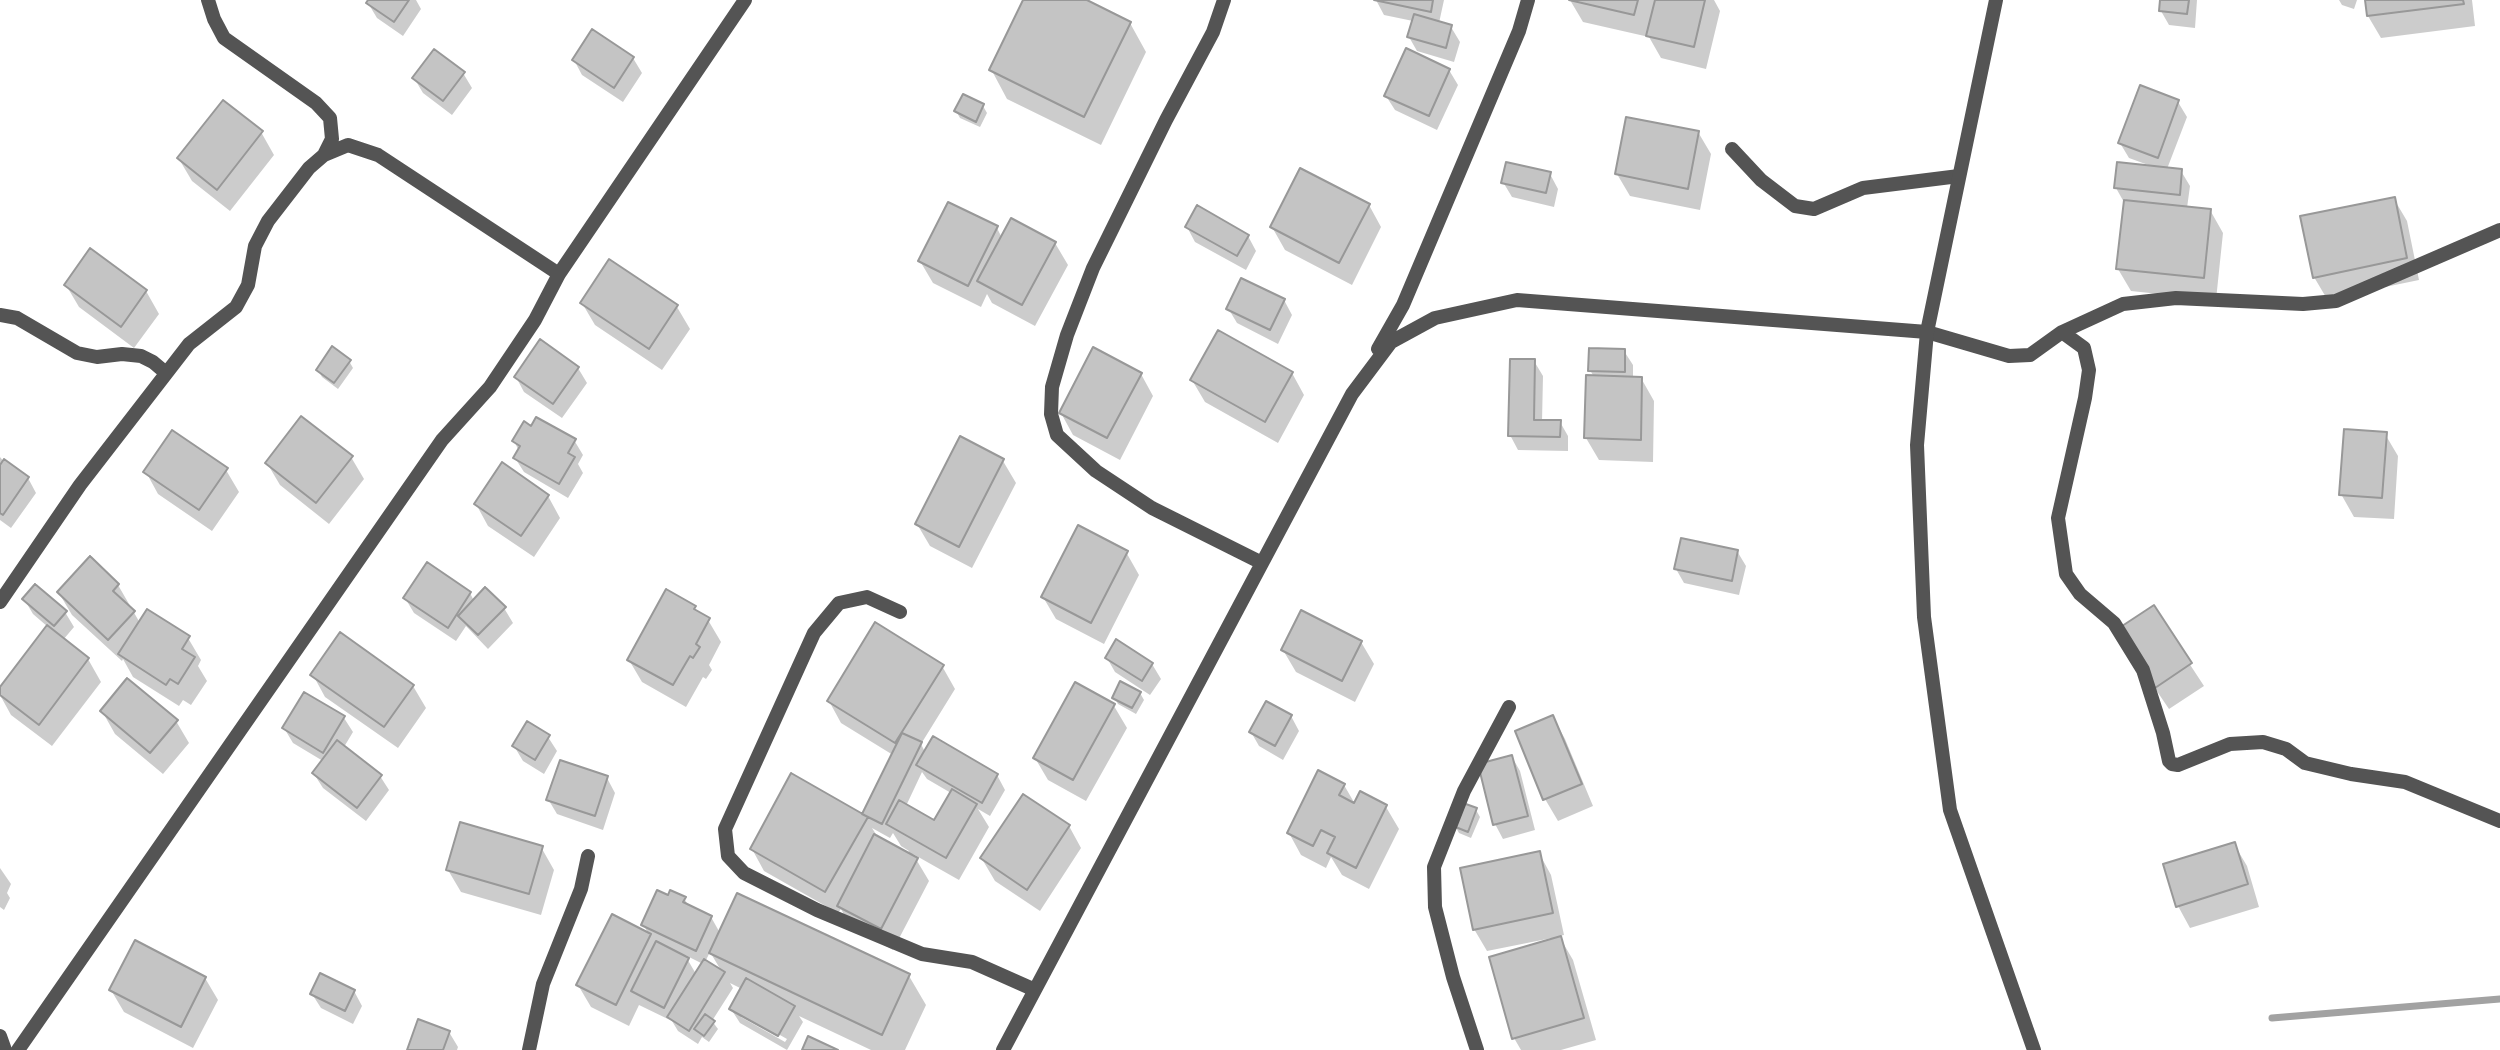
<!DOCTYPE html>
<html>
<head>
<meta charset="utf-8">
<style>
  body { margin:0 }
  canvas { display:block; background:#fff }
</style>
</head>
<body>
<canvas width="2500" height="1050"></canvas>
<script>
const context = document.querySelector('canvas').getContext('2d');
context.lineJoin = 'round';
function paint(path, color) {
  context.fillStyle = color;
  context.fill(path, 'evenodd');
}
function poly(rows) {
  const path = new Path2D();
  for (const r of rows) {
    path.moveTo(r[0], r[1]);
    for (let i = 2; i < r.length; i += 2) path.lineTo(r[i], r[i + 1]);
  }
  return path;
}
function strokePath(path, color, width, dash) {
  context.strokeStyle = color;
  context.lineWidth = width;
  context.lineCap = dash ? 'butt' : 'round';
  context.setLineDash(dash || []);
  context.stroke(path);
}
paint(poly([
  [370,0,416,0,421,9,403,36,377,18,368,3],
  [1025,0,1083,0,1130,23,1146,52,1101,145,1007,99,991,69],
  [1376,0,1444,0,1439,23,1451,27,1460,42,1454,62,1417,51,1409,37,1413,21,1384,15],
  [1570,0,1714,0,1720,11,1706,69,1661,58,1649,37,1583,22],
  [2162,0,2197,0,2195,28,2169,25,2161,11],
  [2339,0,2357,0,2354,9,2342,5],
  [2366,0,2472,0,2475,26,2381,38,2368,16],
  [633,58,642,73,623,102,582,75,574,60],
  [1449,70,1458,85,1437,130,1395,110,1386,96],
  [463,73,472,88,452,115,423,93,414,78],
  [2178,102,2187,117,2167,169,2181,171,2190,186,2187,208,2210,210,2223,233,2216,300,2131,291,2118,269,2125,204,2116,188,2151,166,2129,158,2120,143],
  [983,106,987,113,980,127,960,118,956,111],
  [261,132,274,155,230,211,192,181,179,159],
  [1698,132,1711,154,1700,210,1630,196,1617,174],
  [1550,174,1558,189,1554,207,1512,197,1503,182],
  [2394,199,2407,221,2419,280,2327,299,2314,277],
  [1369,205,1381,227,1352,285,1285,250,1272,227],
  [1187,227,1248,236,1256,251,1246,270,1195,242],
  [997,228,1002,238,1055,243,1068,265,1035,326,992,303,987,294,981,307,933,283,920,261],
  [66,285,146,291,159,314,134,348,79,307],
  [1284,300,1292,315,1278,344,1237,323,1228,308],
  [582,303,677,307,690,329,662,370,595,325],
  [1624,351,1633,365,1633,378,1641,378,1654,401,1653,462,1599,460,1586,438,1594,377,1590,370],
  [349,361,353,368,338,389,322,377,318,370],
  [1534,361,1543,376,1542,422,1560,422,1568,436,1568,451,1518,450,1510,435],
  [578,368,587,383,562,418,524,392,516,377],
  [1292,373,1304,395,1278,443,1205,402,1192,380],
  [1141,374,1153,396,1120,460,1073,435,1061,413],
  [2385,434,2398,456,2394,519,2354,517,2341,494],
  [574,440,583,455,578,464,583,473,568,498,524,472,515,458,519,451,514,441],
  [0,457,4,462,28,478,36,493,11,528,0,520],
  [351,457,364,479,329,524,280,485,267,463],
  [1003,461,1016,483,972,568,930,546,917,524],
  [226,470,239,492,212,531,158,494,146,472],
  [548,496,560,518,534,557,488,526,476,504],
  [1737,551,1746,566,1739,595,1684,583,1676,569],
  [1126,552,1139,575,1104,644,1056,619,1043,597],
  [118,585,140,623,188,638,201,660,198,666,207,681,191,705,183,700,179,706,133,677,123,659,122,661,72,615,59,593],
  [470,593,474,601,504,608,513,623,488,649,466,626,456,641,414,613,405,598],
  [24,599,65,612,74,627,63,640,88,659,101,682,52,746,11,715,0,695,0,690,48,627,33,614],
  [694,607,699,614,708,620,721,642,709,665,712,670,706,679,703,677,686,707,642,682,629,660],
  [2153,608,2204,686,2169,709,2131,653],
  [1361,642,1374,664,1355,702,1296,672,1283,650],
  [1107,658,1152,664,1161,679,1150,695,1115,672],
  [942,666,955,689,921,744,925,752,997,775,1005,790,990,816,978,809,989,827,959,880,913,854,929,881,893,950,851,928,841,909,838,913,764,871,752,849,863,816,893,755,841,723,829,701],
  [922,772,927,779,951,793,935,823,906,806],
  [872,828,890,838,893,833,901,846,909,851,907,854,879,839],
  [313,675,413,686,426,708,398,748,325,697],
  [1140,693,1144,700,1136,714,1118,704,1114,697],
  [305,694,344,718,353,732,344,747,380,776,389,790,366,821,323,788,314,774,323,761,293,743,284,728],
  [1114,706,1127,728,1086,801,1048,780,1035,758],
  [102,711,176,721,189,743,163,774,115,734],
  [1291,716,1299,731,1283,760,1259,746,1251,732],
  [1553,717,1565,739,1593,806,1558,821,1545,799],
  [548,737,557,751,544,774,523,761,514,746],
  [1512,757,1520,771,1535,830,1503,839,1495,824],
  [607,778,615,793,603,830,557,814,548,799],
  [1344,785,1355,804,1386,807,1399,829,1369,889,1342,875,1331,857,1326,868,1301,855,1289,833],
  [1476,810,1480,817,1471,838,1459,833,1455,826],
  [1069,826,1081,848,1040,911,995,881,982,859],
  [2234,844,2247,866,2259,907,2190,928,2178,906],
  [541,847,554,870,541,915,461,892,448,870],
  [1539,853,1551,875,1564,935,1559,936,1573,960,1596,1040,1561,1050,1521,1050,1514,1038,1552,938,1487,951,1474,929],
  [0,868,11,884,7,893,10,898,4,910,0,907],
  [669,897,684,898,689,907,711,917,720,933,909,976,926,1005,905,1050,871,1050,799,1016,803,1022,787,1050,740,1023,731,1009,742,989,730,983,733,988,712,1021,718,1029,709,1042,702,1037,698,1044,678,1031,672,1021,639,1005,629,1026,591,1007,578,985,649,935,643,924],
  [710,952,722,972,705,962],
  [685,955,703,964,696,974,689,962],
  [741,1013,787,1039,785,1042,741,1017],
  [205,978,218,1000,193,1048,124,1012,111,990],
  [354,991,362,1006,353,1024,321,1008,312,994],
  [449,1032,458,1047,457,1050,409,1050]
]), '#0003');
strokePath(poly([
  [2272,1018,2500,999]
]), '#a2a2a2', 7);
const building = poly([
  [368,0,409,0,394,22,366,3,368,0],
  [1023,0,1087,0,1131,22,1084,117,989,70,1023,0],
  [1374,0,1433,0,1431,12,1374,0],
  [1569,0,1638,0,1634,15,1569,0],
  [1655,0,1705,0,1694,47,1646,36,1655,0],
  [2160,0,2189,0,2187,14,2159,11,2160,0],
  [2365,0,2463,0,2464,4,2367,16,2365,0],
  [1414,14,1452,25,1446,48,1407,37,1414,14],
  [592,29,634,57,614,88,572,60,592,29],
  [1406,48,1450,69,1429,116,1384,96,1406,48],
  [434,49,465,72,443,101,412,78,434,49],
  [2140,85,2179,100,2158,158,2118,143,2140,85],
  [963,94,984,104,976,122,954,111,963,94],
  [223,100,263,131,217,190,177,158,223,100],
  [1626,117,1699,131,1688,189,1615,174,1626,117],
  [1506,162,1551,172,1546,193,1501,183,1506,162],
  [2117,162,2182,169,2180,195,2114,188,2117,162],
  [1300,168,1370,204,1339,263,1270,227,1300,168],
  [2395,197,2407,258,2313,278,2300,216,2395,197],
  [2124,200,2211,209,2204,278,2116,269,2124,200],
  [948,202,998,226,968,286,918,261,948,202],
  [1197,205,1249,235,1237,256,1185,227,1197,205],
  [1011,218,1056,242,1022,305,977,281,1011,218],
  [90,248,147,290,121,327,64,285,90,248],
  [609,259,678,305,649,349,580,303,609,259],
  [1241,278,1285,299,1270,330,1226,309,1241,278],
  [1218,330,1293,372,1265,422,1190,380,1218,330],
  [540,339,579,367,553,404,514,377,540,339],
  [332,346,351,360,334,383,316,370,332,346],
  [1093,347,1142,373,1107,438,1059,413,1093,347],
  [1589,348,1625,349,1625,372,1588,371,1589,348],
  [1510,359,1535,359,1534,420,1561,420,1560,437,1508,436,1510,359],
  [1586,375,1642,377,1641,440,1584,438,1586,375],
  [301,416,353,456,316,503,265,463,301,416],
  [536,417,576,439,568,453,575,457,559,484,513,458,520,446,512,441,524,421,531,426,536,417],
  [2344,429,2387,432,2382,498,2339,495,2344,429],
  [172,430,228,468,199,510,143,472,172,430],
  [960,436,1004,459,959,547,915,524,960,436],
  [4,459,29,477,3,515,0,513,0,465,4,459],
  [502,462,549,495,521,536,474,504,502,462],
  [1078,525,1128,551,1091,623,1041,597,1078,525],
  [1681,538,1738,550,1732,581,1674,569,1681,538],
  [90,556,119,584,113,591,135,611,108,640,57,592,90,556],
  [427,562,471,592,448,628,403,598,427,562],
  [35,584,67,611,54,626,22,599,35,584],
  [485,587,506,607,478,635,458,616,485,587],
  [666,589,696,606,694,609,710,618,696,644,700,647,693,658,690,656,673,685,627,660,666,589],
  [2154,605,2192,663,2155,688,2116,630,2154,605],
  [147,609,190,636,182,649,195,657,178,684,170,679,166,685,118,654,147,609],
  [1301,610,1362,641,1342,681,1281,650,1301,610],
  [875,622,944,665,895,743,827,701,875,622],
  [47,625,89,658,39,725,0,695,0,687,47,625],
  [340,632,414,685,384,727,310,675,340,632],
  [1116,639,1153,663,1142,681,1105,658,1116,639],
  [127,678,178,720,150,753,100,711,127,678],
  [1120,681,1141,692,1132,708,1112,698,1120,681],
  [1075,682,1115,704,1073,780,1033,758,1075,682],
  [304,692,345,716,323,753,282,728,304,692],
  [1266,701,1292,715,1275,746,1249,732,1266,701],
  [1553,715,1582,784,1543,800,1515,731,1553,715],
  [527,721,550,735,535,760,512,746,527,721],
  [902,733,922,742,882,824,862,814,902,733],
  [933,736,998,774,982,803,916,765,933,736],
  [337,740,382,775,357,808,312,773,337,740],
  [1512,755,1528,816,1493,825,1478,764,1512,755],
  [560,760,608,776,595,816,546,800,560,760],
  [1318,770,1345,784,1339,795,1354,803,1360,791,1387,805,1356,868,1327,853,1335,837,1321,830,1313,846,1287,833,1318,770],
  [791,773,868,817,825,892,750,849,791,773],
  [952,789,977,804,946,858,886,824,899,800,934,820,952,789],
  [1023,794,1070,825,1027,890,980,858,1023,794],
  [1463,803,1477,808,1468,832,1453,826,1463,803],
  [460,822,543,846,529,894,446,870,460,822],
  [874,834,918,858,881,929,837,906,874,834],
  [2235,842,2248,884,2176,907,2163,864,2235,842],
  [1540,851,1553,913,1473,930,1460,868,1540,851],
  [657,890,668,895,670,890,686,897,683,902,712,916,696,951,641,925,657,890],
  [737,893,910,974,882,1035,709,953,737,893],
  [612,914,651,934,616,1005,576,985,612,914],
  [1561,936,1584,1018,1512,1039,1489,957,1561,936],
  [135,940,206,977,181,1027,109,990,135,940],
  [656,941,689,958,664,1008,631,991,656,941],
  [704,959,725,972,689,1031,667,1017,704,959],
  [320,973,355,990,345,1011,310,994,320,973],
  [746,978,795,1006,778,1036,729,1009,746,978],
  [705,1014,715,1021,704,1036,694,1029,705,1014],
  [418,1019,450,1031,443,1050,407,1050,418,1019],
  [808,1036,838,1050,802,1050,808,1036]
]);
paint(building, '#c4c4c4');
strokePath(building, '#989898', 2);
strokePath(poly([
  [208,0,214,19,224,38,316,103,330,118,332,139,324,155],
  [1224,0,1213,32,1166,120,1093,268,1067,335,1052,387,1051,414,1057,435,1096,471,1152,508,1262,563],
  [1732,149,1761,180,1795,206,1814,209,1863,188,1959,176],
  [0,315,17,318,77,353,97,357,122,354,141,356,153,362,166,373],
  [2062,332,2084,348,2089,370,2085,398,2058,518,2066,574,2080,594,2114,623,2143,670,2163,733,2169,761,2172,764,2178,765,2230,744,2263,742,2286,749,2305,763,2351,774,2405,782,2500,821],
  [1378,349,1403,305,1519,31,1528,0],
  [0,602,80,485,189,344,236,307,248,285,255,246,268,221,309,168,324,155,348,145,378,155,559,274],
  [900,612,867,597,839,603,814,633,725,829,728,856,744,873,817,910,922,954,972,962,1035,990],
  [0,1036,5,1050],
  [18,1050,442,440,490,387,535,320,559,274,745,0],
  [529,1050,543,984,581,889,588,856],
  [1003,1050,1352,394,1391,342,1435,318,1517,300,1927,332,2009,356,2030,355,2062,332,2123,304,2176,298,2303,304,2336,301,2500,230],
  [1477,1050,1453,977,1435,907,1434,867,1464,791,1509,707]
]), '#545454', 14);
strokePath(poly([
  [1996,0,1927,332,1917,445,1924,617,1950,810,2034,1050]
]), '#545454', 14);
</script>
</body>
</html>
